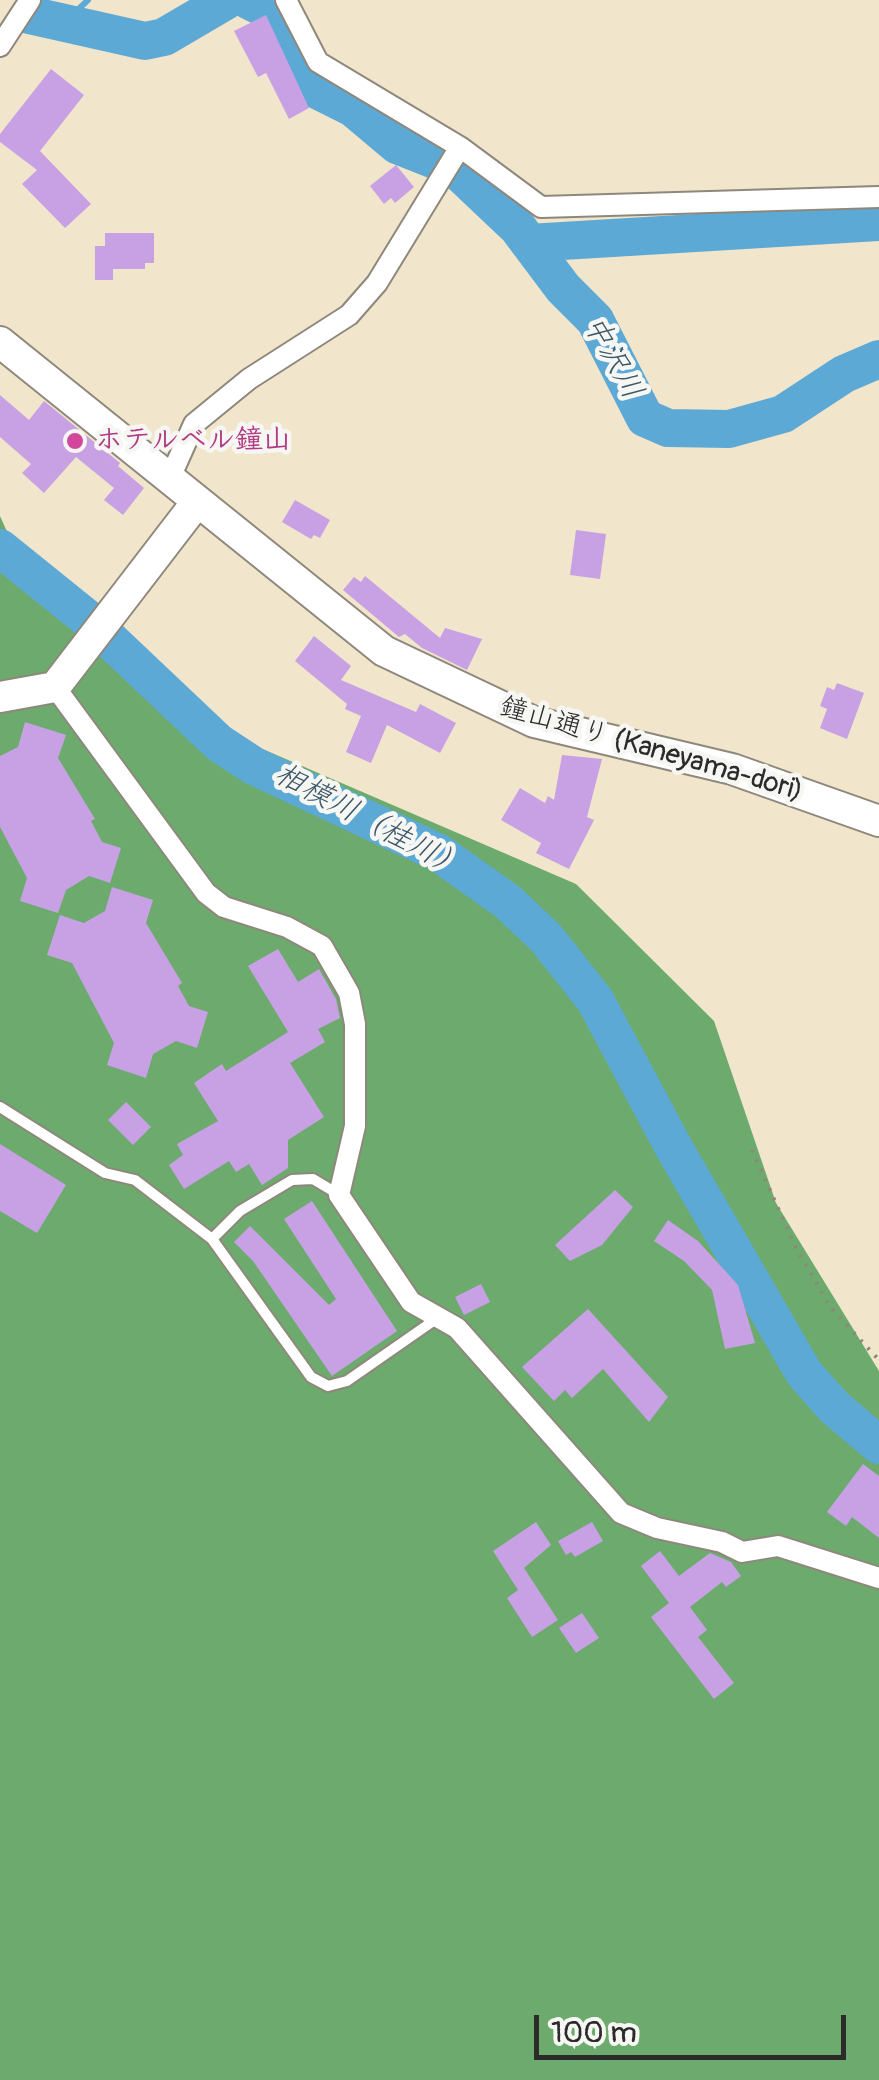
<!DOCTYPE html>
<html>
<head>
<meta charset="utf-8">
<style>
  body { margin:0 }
  #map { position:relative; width:879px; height:2080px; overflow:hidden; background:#f1e5cc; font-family:Pangolin,sans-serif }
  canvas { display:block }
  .scale { position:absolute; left:534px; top:2015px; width:312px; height:45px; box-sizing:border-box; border:5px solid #2b2b2b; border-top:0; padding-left:12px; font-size:30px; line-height:35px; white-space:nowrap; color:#2b2b2b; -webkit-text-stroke:8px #f6f6f2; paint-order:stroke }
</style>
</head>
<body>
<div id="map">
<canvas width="879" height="2080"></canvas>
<div class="scale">100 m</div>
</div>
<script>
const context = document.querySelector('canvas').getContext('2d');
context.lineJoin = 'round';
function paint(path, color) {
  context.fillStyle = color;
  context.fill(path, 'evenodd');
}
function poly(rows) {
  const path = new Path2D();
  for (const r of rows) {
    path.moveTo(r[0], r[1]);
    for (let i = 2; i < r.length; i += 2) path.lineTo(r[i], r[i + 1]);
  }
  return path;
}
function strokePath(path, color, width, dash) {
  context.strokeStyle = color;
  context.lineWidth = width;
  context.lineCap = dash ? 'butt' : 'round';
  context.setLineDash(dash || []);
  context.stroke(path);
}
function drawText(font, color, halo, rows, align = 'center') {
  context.font = font + ' Pangolin,"Klee One",sans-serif';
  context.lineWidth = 9;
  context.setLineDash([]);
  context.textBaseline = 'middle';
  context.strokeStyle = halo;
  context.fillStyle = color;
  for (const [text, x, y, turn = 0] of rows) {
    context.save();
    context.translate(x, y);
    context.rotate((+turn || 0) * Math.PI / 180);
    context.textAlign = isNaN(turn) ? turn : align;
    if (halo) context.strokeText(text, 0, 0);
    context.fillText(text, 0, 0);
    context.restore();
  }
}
paint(poly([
  [0,516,28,579,179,713,576,884,714,1021,776,1203,879,1371,879,2080,0,2080]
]), '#6cab6d');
strokePath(poly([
  [28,15,69,18,88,0]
]), '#5da9d6', 6);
strokePath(poly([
  [248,0,268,10,280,26,299,71,313,88,353,108,397,145,435,160],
  [29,15,145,41,164,37,227,0],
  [462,175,518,228,563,288,595,320,645,418,668,428,729,429,783,414,844,374,879,359],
  [529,243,879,222],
  [0,548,88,619,219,743,254,766,439,853,508,902,546,938,595,1000,674,1148,804,1373,834,1407,879,1445]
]), '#5da9d6', 38);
paint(poly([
  [266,15,309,108,289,119,266,73,258,77,234,31],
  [51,69,84,95,40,151,91,204,65,228,22,184,37,170,0,142,0,134],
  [396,165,414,187,395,203,391,198,384,204,370,186],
  [105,233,154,233,154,263,145,263,145,269,113,269,113,280,95,280,95,246,105,246],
  [0,395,29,420,44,401,120,463,118,466,144,488,123,515,104,500,114,488,76,457,44,493,22,473,31,464,0,437],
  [295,500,330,520,320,538,314,535,311,539,282,522],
  [576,530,606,534,600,579,570,575],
  [365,576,440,638,445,628,482,639,467,670,422,648,405,634,399,637,343,590,354,577,361,582],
  [314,636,351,666,341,680,416,712,420,704,456,723,440,753,387,725,371,763,346,752,361,716,345,709,347,704,295,661],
  [837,683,864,693,847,739,820,728,827,709,820,706,827,687,834,690],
  [25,722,66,735,58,758,95,819,91,821,102,842,121,848,110,883,89,876,66,890,58,913,20,901,27,878,0,827,0,756,18,747],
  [562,755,602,759,587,817,594,820,569,869,536,853,541,843,501,820,520,788,545,803,548,796,554,800],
  [112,887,153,900,146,923,182,983,178,986,189,1006,208,1012,197,1048,176,1041,153,1054,146,1078,107,1065,114,1043,72,963,47,955,60,915,84,923,105,911],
  [278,949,298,982,319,969,336,999,340,1018,318,1029,325,1042,290,1063,324,1117,288,1140,288,1168,262,1185,249,1164,236,1172,229,1161,184,1189,169,1165,183,1155,177,1144,218,1121,194,1083,222,1064,226,1071,288,1032,248,966],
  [126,1102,151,1127,133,1145,108,1120],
  [0,1144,66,1185,37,1233,0,1211],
  [615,1190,633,1207,602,1245,570,1261,555,1245],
  [312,1201,397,1331,332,1376,253,1261,234,1242,250,1226,329,1305,336,1299,284,1219],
  [668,1220,698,1241,738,1285,755,1343,725,1349,712,1290,684,1261,654,1241],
  [481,1284,490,1302,464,1315,455,1297],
  [588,1309,668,1397,649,1422,603,1369,572,1398,565,1390,554,1401,522,1367],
  [863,1464,879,1476,879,1538,852,1517,846,1526,827,1512],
  [536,1522,551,1545,524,1568,558,1620,532,1637,507,1598,518,1590,493,1551],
  [592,1522,603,1541,575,1557,571,1552,566,1555,558,1541],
  [660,1551,679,1576,710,1553,731,1562,741,1576,726,1587,722,1582,690,1607,707,1630,698,1637,734,1683,714,1699,651,1617,669,1603,641,1566],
  [582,1613,599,1638,576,1653,559,1628]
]), '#c8a1e5');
const lane = poly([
  [0,1107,105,1173,135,1180,212,1239,311,1377,328,1386,347,1381,439,1317],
  [212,1239,240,1211,292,1180,313,1179,338,1194]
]);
const street = poly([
  [286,0,318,62,460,147,541,207,879,197],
  [0,46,30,0],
  [169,480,194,424,249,379,349,315,377,283,460,147],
  [55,687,206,893,224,907,287,927,322,946,349,993,355,1024,355,1126,339,1195,411,1302,457,1328,621,1513,657,1528,722,1542,742,1552,778,1546,879,1578]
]);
const secondary = poly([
  [0,342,384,651,534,722,732,769,879,821],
  [0,697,55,687,197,502]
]);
strokePath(lane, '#8e887c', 14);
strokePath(street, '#8e887c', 24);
strokePath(secondary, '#8e887c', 34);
strokePath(poly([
  [752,1150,795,1246,830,1307,879,1360]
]), '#8e887c', 4, [2.5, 8]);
strokePath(lane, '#fff', 10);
strokePath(street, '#fff', 20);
strokePath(secondary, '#fff', 30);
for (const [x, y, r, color] of [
  [75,441,10,"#d1479c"]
]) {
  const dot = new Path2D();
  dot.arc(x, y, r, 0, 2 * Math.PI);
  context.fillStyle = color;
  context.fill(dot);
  strokePath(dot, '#f6f6f2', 4);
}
drawText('bold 28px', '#b23c85', '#f6f6f2', [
  ["ホテルベル鐘山",95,441]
], 'left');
drawText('28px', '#2b2b2b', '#f6f6f2', [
  ["鐘山通り (Kaneyama-dori)",651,750,16]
]);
drawText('italic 30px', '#3c5767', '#f6f6f2', [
  ["中沢川",612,358,61],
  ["相模川（桂川）",369,822,28]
]);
</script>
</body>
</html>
